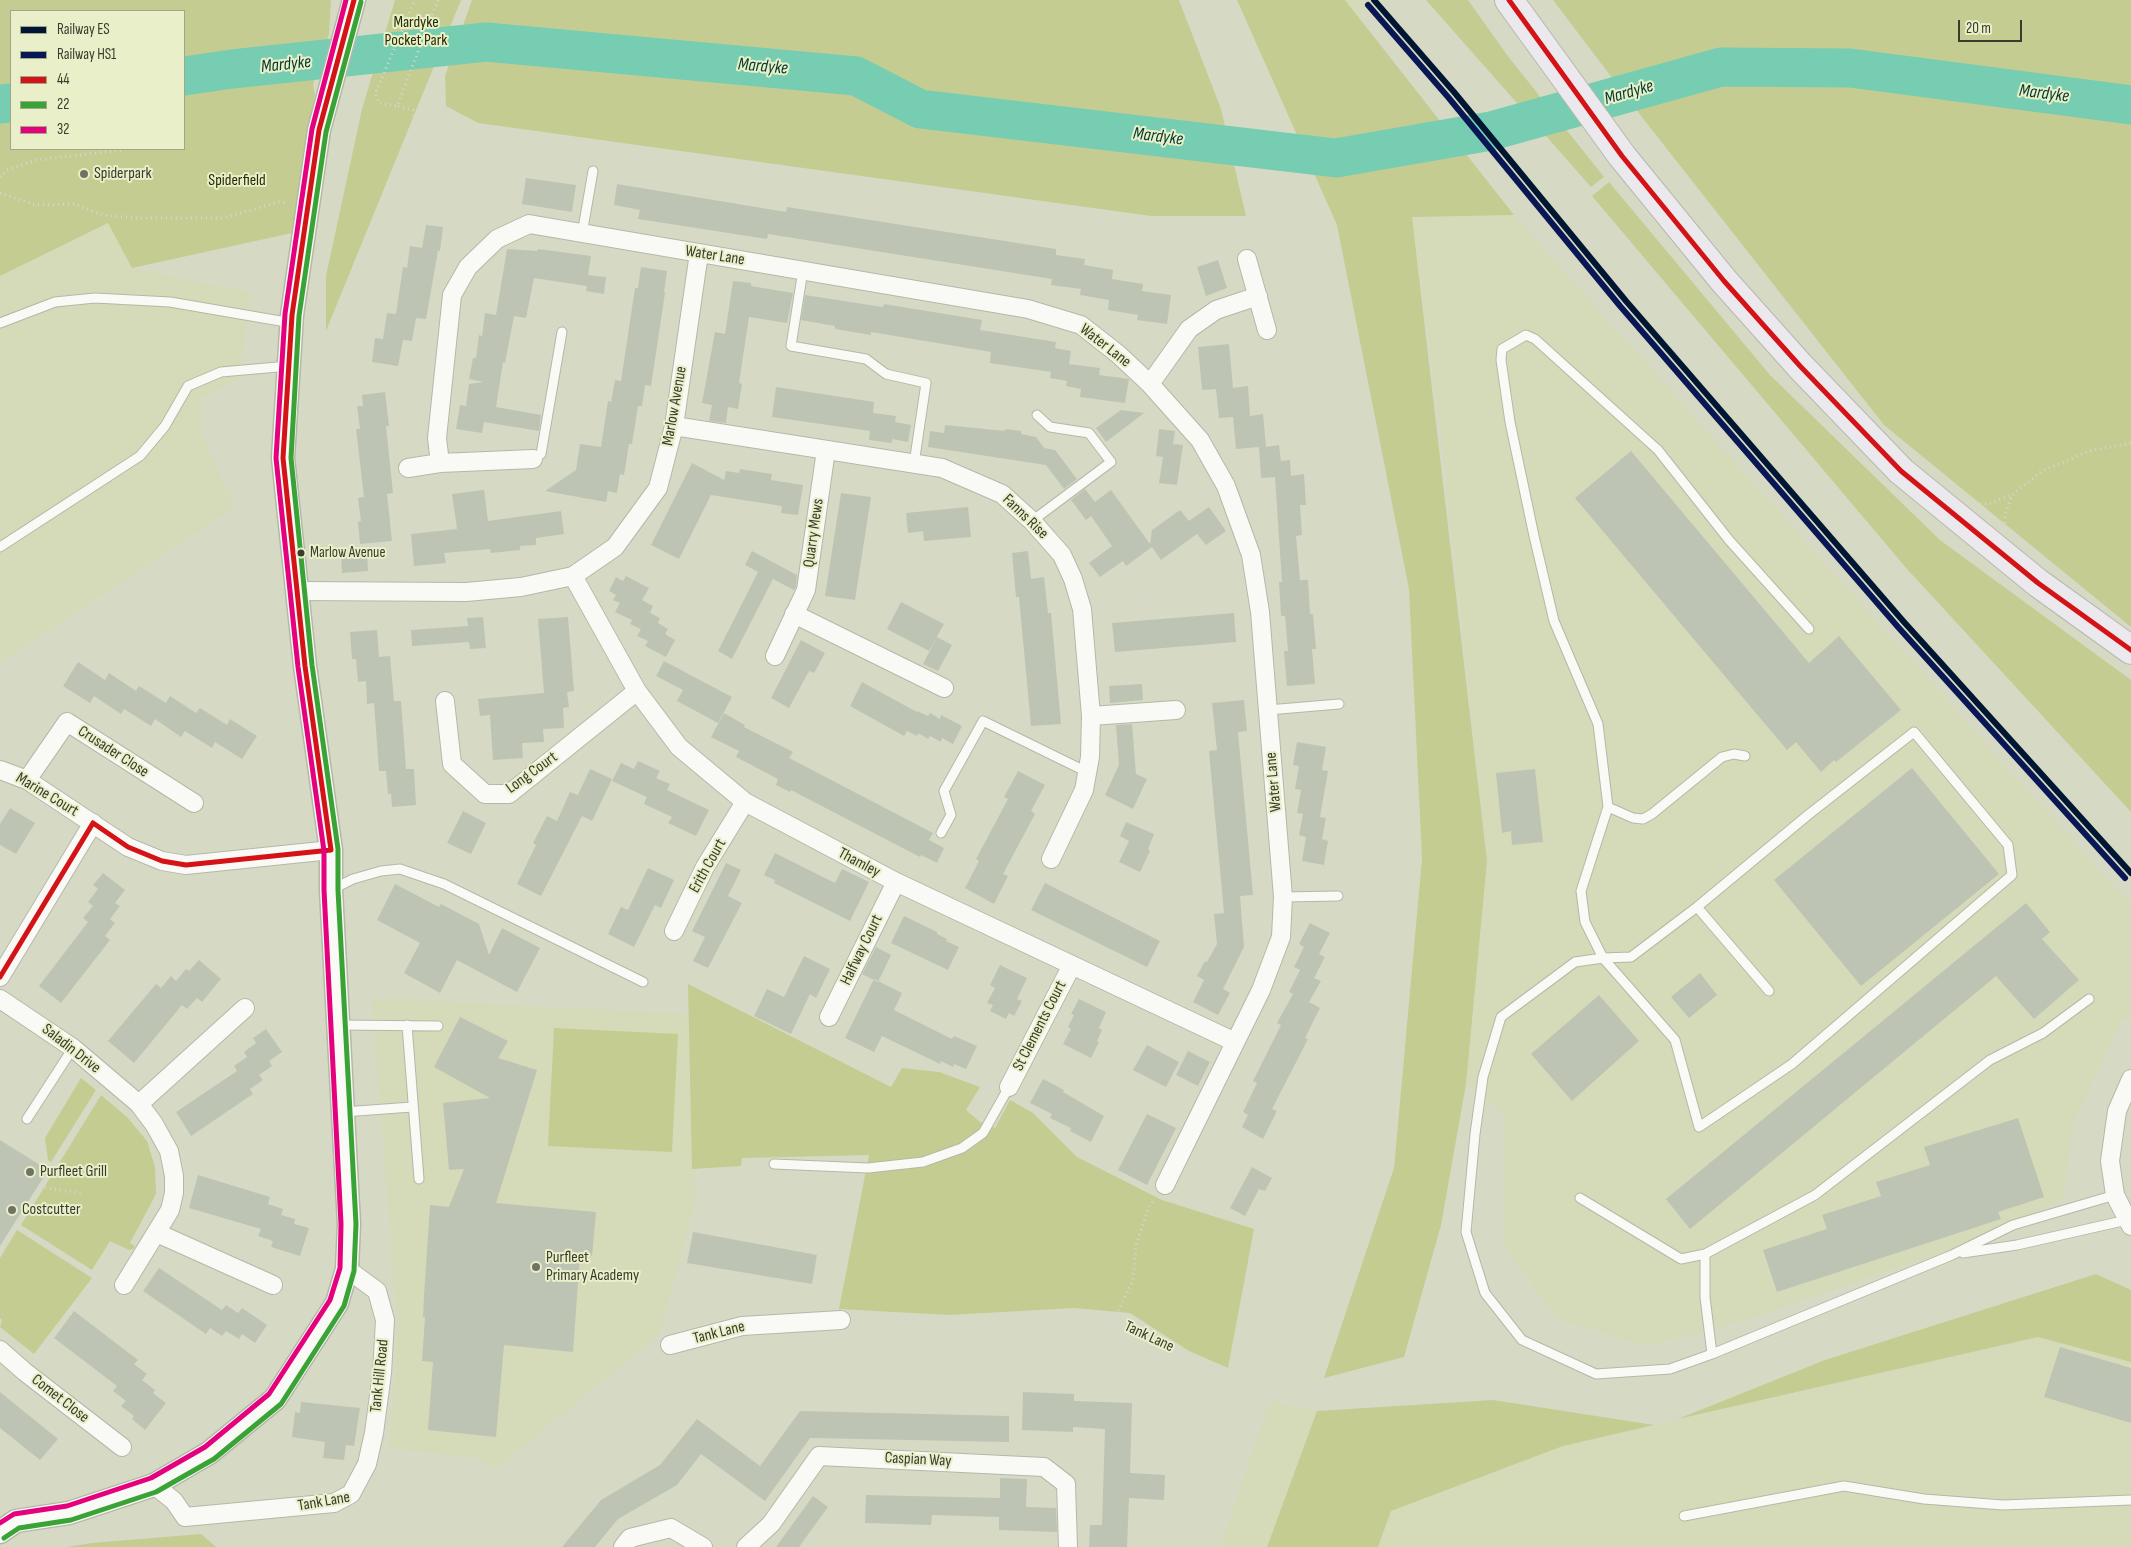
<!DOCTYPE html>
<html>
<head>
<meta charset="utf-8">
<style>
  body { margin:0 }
  #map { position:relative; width:2131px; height:1547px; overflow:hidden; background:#d6dac4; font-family:"Sofia Sans Condensed",sans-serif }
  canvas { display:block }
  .legend { position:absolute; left:10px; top:10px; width:175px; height:140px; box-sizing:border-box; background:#e9efc9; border:1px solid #a3a78a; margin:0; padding:6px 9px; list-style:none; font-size:15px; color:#393b2c }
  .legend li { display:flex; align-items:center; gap:10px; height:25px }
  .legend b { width:25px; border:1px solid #a3a78a }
  .scale { position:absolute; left:1958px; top:20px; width:64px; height:22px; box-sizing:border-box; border:2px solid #393b2c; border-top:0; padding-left:6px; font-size:15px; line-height:18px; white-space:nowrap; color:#393b2c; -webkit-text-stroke:4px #e9efc9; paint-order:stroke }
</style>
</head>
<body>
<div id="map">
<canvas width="2131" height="1547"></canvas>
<ul class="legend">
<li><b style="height:6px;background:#011633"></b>Railway ES</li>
<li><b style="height:6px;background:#091855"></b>Railway HS1</li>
<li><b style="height:6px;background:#d41317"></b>44</li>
<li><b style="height:6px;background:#39a435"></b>22</li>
<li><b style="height:6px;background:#e5007d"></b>32</li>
</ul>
<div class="scale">20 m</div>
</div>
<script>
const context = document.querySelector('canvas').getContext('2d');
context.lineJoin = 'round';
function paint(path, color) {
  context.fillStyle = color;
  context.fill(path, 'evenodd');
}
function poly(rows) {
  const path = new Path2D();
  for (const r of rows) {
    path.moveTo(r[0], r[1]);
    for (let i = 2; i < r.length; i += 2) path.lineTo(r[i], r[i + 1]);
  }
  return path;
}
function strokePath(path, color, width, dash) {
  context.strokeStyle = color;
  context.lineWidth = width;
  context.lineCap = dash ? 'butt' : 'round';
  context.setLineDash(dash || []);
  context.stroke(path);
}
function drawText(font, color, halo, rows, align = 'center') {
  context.font = font + ' "Sofia Sans Condensed",sans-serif';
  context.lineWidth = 4;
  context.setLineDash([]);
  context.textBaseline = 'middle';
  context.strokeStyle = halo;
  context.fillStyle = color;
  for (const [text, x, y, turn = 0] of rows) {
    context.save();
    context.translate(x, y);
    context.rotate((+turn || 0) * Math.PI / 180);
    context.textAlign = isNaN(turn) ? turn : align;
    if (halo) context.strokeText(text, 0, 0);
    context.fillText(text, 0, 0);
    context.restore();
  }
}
paint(poly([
  [1345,0,1372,0,1358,16],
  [1514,215,2131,906,2131,1015,2120,1023,2073,1124,2063,1199,1978,1240,1742,1321,1646,1346,1558,1319,1505,1248,1504,1112,1466,1084,1487,861,1440,425,1412,216],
  [108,223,133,268,251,293,239,378,200,399,201,433,234,507,0,662,0,276],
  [371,998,688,1014,695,1204,659,1335,495,1469,479,1458,387,1448,392,1421,398,1327],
  [2038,1337,2131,1362,2131,1547,1378,1547,1391,1511,1563,1446],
  [1270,1401,1317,1411,1267,1547,1220,1547]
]), '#d5dbb8');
paint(poly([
  [0,0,331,0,329,34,313,85,315,95,292,233,132,268,108,223,0,276],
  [11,11,184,11,184,149,11,149],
  [395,0,461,0,326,331,326,276,362,109],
  [472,0,1179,0,1221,109,1246,216,1151,216,478,123,446,106,445,76],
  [1237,0,1345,0,1514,215,1412,217,1487,861,1466,1084,1441,1225,1404,1357,1324,1378,1394,1168,1422,859,1409,589,1337,225],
  [1426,0,1468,0,1507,55,1604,177,1591,187],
  [1553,0,2131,0,2131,627,1884,425,1641,116],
  [1609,182,1770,375,1940,540,2131,680,2131,812,1907,569,1592,196],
  [688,984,891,1087,902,1068,939,1072,980,1087,966,1110,980,1122,995,1128,1010,1100,1033,1113,1077,1157,1162,1200,1254,1229,1228,1368,1189,1351,1130,1313,1074,1308,949,1315,839,1309,869,1155,742,1158,741,1166,692,1169],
  [554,1028,678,1034,672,1152,548,1146],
  [81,1078,96,1090,51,1162,48,1160,45,1138],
  [101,1095,127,1117,147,1141,155,1167,156,1194,130,1243,135,1246,133,1249,129,1250,110,1241,92,1270,21,1225],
  [17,1230,92,1278,34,1354,0,1327,2,1320,0,1318,0,1258],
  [2096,1274,2131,1290,2131,1362,2038,1337,1678,1419,1825,1360],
  [1493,1400,1654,1425,1563,1446,1391,1511,1378,1547,1267,1547,1317,1411],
  [201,1534,216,1547,67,1547,92,1543]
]), '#c4cc92');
strokePath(poly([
  [184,76,232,69,486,42,856,76,920,109,1336,158,1491,131,1721,67,1850,68,2131,105],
  [0,104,11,103]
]), '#76cdb2', 39);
paint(poly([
  [526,178,576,185,572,212,522,204],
  [617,184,786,212,787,207,1056,249,1056,255,1085,259,1084,265,1113,270,1112,279,1143,284,1142,291,1171,295,1167,324,1137,320,1138,315,1108,310,1109,300,1080,295,1081,289,1051,285,1052,279,768,234,767,239,638,219,640,210,614,205],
  [426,225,443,227,440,251,434,250,438,251,426,319,416,318,412,341,403,340,398,366,372,362,375,338,383,339,387,313,396,314,403,267,407,268,410,246,422,248],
  [507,249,537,251,538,249,591,256,588,275,606,277,604,294,586,291,587,286,534,278,526,318,514,316,505,363,503,362,496,407,541,415,539,431,484,422,482,433,456,429,460,405,466,406,469,384,483,382,469,379,473,358,476,358,479,335,482,336,485,313,496,315],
  [1218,260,1227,288,1206,296,1197,267],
  [641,267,667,271,664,292,665,293,651,386,645,385,642,406,638,406,632,444,629,444,624,475,620,474,617,493,608,491,606,502,545,491,576,470,580,444,601,447,608,401,611,402,615,380,621,381,635,288,638,288],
  [733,281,751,283,751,286,793,293,787,323,749,317,739,383,742,384,738,409,728,407,726,423,709,421,712,405,702,403,715,332,725,334],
  [805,295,883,307,884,304,982,320,980,330,1056,342,1055,348,1071,351,1069,364,1100,368,1099,375,1129,379,1125,403,1080,397,1081,389,1066,386,1067,381,1050,378,1051,372,990,363,991,352,871,332,871,335,835,329,835,326,801,320],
  [1229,344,1233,388,1248,386,1250,416,1263,414,1266,447,1279,445,1281,461,1290,460,1291,476,1304,474,1306,505,1300,505,1302,535,1296,536,1300,580,1308,580,1310,614,1313,614,1316,649,1312,649,1315,684,1287,686,1284,651,1288,651,1285,616,1281,616,1279,582,1282,582,1275,477,1261,478,1259,447,1236,449,1233,417,1219,418,1216,389,1202,390,1198,347],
  [776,387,874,402,873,413,896,416,895,422,911,425,908,442,892,439,892,443,869,440,870,431,772,417],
  [385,392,389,426,386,426,393,493,387,494,392,541,360,544,358,522,361,521,358,498,364,497,356,429,360,429,357,406,363,406,362,395],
  [1121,410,1144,413,1106,442,1096,428],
  [945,425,1005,431,1005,429,1021,431,1021,434,1036,437,1044,448,1055,450,1077,479,1064,489,1046,465,928,447,930,431,944,433],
  [1159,429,1175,431,1173,444,1183,445,1177,485,1159,483,1163,457,1156,456],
  [1631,451,1809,663,1839,636,1901,710,1836,762,1834,760,1821,772,1796,742,1787,750,1575,498],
  [692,463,724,480,726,471,739,473,740,469,772,474,771,480,803,485,798,515,781,513,782,506,711,495,679,559,651,545],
  [1085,489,1095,502,1111,490,1150,544,1152,530,1180,510,1189,521,1209,507,1226,531,1206,545,1197,534,1161,560,1152,547,1126,566,1123,561,1100,577,1089,563,1112,546,1091,516,1086,520,1071,500],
  [484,490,488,521,561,511,564,534,536,538,536,545,520,546,520,550,491,553,490,549,444,553,446,563,414,566,411,534,457,529,452,494],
  [841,493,871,497,855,600,825,596],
  [968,507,971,537,924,541,923,531,908,533,906,513],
  [367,548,368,571,342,573,341,550],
  [752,551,797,575,796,587,794,590,773,579,732,659,718,651,758,572,745,565],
  [1028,551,1031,579,1044,577,1048,613,1051,613,1061,724,1031,726,1019,597,1016,597,1012,553],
  [626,576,649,588,642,600,653,606,650,613,660,618,658,623,668,629,665,634,675,640,666,657,645,646,648,641,637,636,641,629,630,624,632,620,615,612,620,603,613,600,616,595,609,591,616,577,623,581],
  [901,602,944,624,929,651,887,629],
  [1234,613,1236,642,1115,652,1112,623],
  [483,617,486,648,470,649,469,642,412,646,411,630,468,626,467,618],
  [568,617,574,691,567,692,569,707,563,708,564,728,543,729,544,742,522,743,523,758,493,760,490,715,480,716,478,699,544,693,538,619],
  [377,630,379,657,390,656,394,701,401,701,406,769,414,769,416,805,392,807,391,794,388,794,386,771,379,771,374,703,367,704,366,681,358,682,356,659,352,659,350,632],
  [937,637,952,645,938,671,923,664],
  [801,640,825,653,814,673,809,671,789,708,771,698],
  [664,661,732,697,718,723,677,701,683,690,656,676],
  [78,662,105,680,109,673,136,691,139,686,166,703,170,696,196,713,200,708,227,725,230,719,257,736,242,759,215,742,212,748,185,731,181,737,155,719,151,726,124,709,121,714,94,696,90,703,63,686],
  [862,682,917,712,917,711,928,716,930,713,940,719,941,715,962,726,953,744,942,738,941,742,930,736,928,739,918,733,917,736,907,731,904,736,850,706],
  [1142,684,1143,700,1110,703,1109,686],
  [1244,700,1247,731,1238,732,1253,895,1240,896,1244,947,1223,989,1230,993,1218,1015,1193,1002,1204,980,1197,976,1205,961,1207,962,1217,944,1214,914,1224,913,1209,751,1217,750,1212,703],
  [724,713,745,725,744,727,793,752,789,758,933,833,929,840,944,848,937,863,921,855,920,857,791,790,790,792,776,785,778,779,736,757,739,751,711,737],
  [1132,724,1136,774,1147,779,1133,809,1105,795,1119,765,1116,725],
  [1297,742,1326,747,1322,770,1328,771,1320,817,1326,818,1322,839,1328,841,1324,865,1302,861,1306,837,1299,835,1303,814,1297,813,1301,790,1295,789,1299,766,1293,765],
  [638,761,660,771,656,778,670,784,667,790,709,810,696,836,668,823,672,817,644,804,647,797,612,781,621,763,634,769],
  [1912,768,1999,874,1861,986,1774,880],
  [590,769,612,779,592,821,582,816,541,896,517,884,536,845,533,843,547,816,557,821,570,792,578,795],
  [1535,769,1543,842,1512,845,1511,831,1502,833,1496,773],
  [1018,771,1045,785,1031,811,1035,814,1003,874,1008,876,994,904,965,888,979,861,976,859,1008,799,1004,797],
  [10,808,35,823,16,854,0,845,0,824],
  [463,811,486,823,471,854,447,843],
  [1126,822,1154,834,1148,849,1150,851,1140,872,1119,862,1129,841,1120,836],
  [775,853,835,883,842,869,869,882,850,921,774,883,775,880,764,875],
  [726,863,741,870,728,896,742,903,708,968,693,961,705,937,692,931],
  [648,868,674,880,661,908,655,905,634,947,608,934,621,907,628,910],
  [103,873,125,890,115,903,120,906,110,919,115,923,105,936,110,940,61,1003,39,986,88,922,83,918,93,906,88,902,98,889,93,885],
  [1045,883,1160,941,1147,967,1031,910],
  [395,884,439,907,441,904,479,924,489,955,502,928,540,948,517,992,457,960,440,993,404,973,420,943,377,920],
  [2026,903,2050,932,2042,939,2079,980,2034,1019,1996,976,1690,1229,1666,1199],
  [904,916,937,932,937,934,947,939,946,941,959,947,948,970,891,943],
  [1310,923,1330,933,1319,954,1325,957,1314,978,1321,981,1309,1002,1320,1008,1305,1038,1308,1039,1272,1109,1277,1111,1263,1139,1242,1127,1248,1115,1243,1112,1257,1083,1253,1081,1281,1025,1277,1023,1293,994,1289,992,1300,970,1294,967,1304,947,1299,944],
  [876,947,891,955,878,982,862,974],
  [804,956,830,969,816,998,810,994,791,1034,754,1016,767,989,784,997],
  [199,960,221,979,202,1002,197,998,187,1009,182,1005,134,1063,108,1041,156,984,161,988,171,976,176,981,186,969,189,971],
  [1000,965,1027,978,1017,999,1022,1001,1014,1016,1009,1013,1006,1019,990,1011,993,1005,987,1003,995,988,990,985],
  [1700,973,1717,995,1689,1018,1671,997],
  [874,979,902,993,894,1010,952,1039,954,1036,977,1046,966,1069,954,1064,953,1067,941,1061,940,1064,882,1036,874,1052,845,1038],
  [1599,995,1639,1041,1572,1101,1531,1054],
  [1079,999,1106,1012,1099,1028,1102,1030,1097,1041,1099,1042,1091,1058,1063,1044,1071,1029,1068,1027,1074,1015,1071,1014],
  [460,1017,508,1041,498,1058,537,1070,496,1203,596,1212,592,1256,580,1255,573,1352,504,1345,496,1437,428,1430,433,1362,422,1361,425,1317,423,1317,424,1296,430,1205,449,1207,464,1169,449,1170,443,1103,490,1098,434,1067],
  [266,1029,282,1052,269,1061,272,1066,259,1075,263,1080,250,1089,253,1094,191,1136,176,1112,237,1071,234,1066,247,1057,244,1052,256,1043,253,1038],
  [1147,1045,1179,1062,1166,1087,1133,1070],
  [1188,1051,1210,1062,1198,1086,1176,1075],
  [1043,1079,1064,1090,1063,1092,1104,1116,1091,1142,1070,1131,1071,1128,1050,1118,1052,1114,1030,1103],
  [1147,1114,1176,1128,1147,1185,1118,1170],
  [2018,1118,2044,1197,1998,1212,2001,1219,1777,1292,1763,1250,1827,1229,1822,1215,1881,1196,1876,1182,1930,1165,1924,1147],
  [0,1140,48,1170,0,1246],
  [1252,1167,1272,1178,1265,1191,1259,1189,1245,1216,1230,1208],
  [198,1175,270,1197,268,1204,283,1209,281,1215,295,1219,294,1224,309,1228,300,1256,271,1247,273,1241,258,1236,261,1229,189,1208],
  [693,1232,817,1255,812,1284,687,1263],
  [159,1268,222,1310,226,1305,238,1313,242,1308,267,1325,255,1343,242,1334,239,1339,226,1331,222,1336,210,1328,206,1334,143,1291],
  [74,1311,138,1360,134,1364,147,1374,142,1380,155,1390,153,1393,166,1403,145,1430,132,1419,134,1416,121,1406,126,1401,113,1391,117,1386,54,1338],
  [2060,1347,2131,1368,2131,1423,2044,1397],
  [0,1392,58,1439,40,1460,0,1428],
  [1023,1392,1074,1394,1074,1401,1132,1403,1130,1473,1165,1475,1164,1500,1129,1498,1127,1547,1089,1547,1090,1525,1102,1525,1105,1429,1073,1427,1073,1432,1022,1430],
  [301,1402,360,1408,354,1446,346,1445,344,1460,323,1458,325,1442,292,1437,295,1412,300,1413],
  [800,1411,1009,1416,1009,1442,810,1438,765,1501,701,1454,677,1485,618,1519,595,1547,562,1547,601,1500,660,1465,697,1419,760,1466],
  [1000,1478,1027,1479,1026,1507,1056,1508,1057,1532,999,1530,999,1517,932,1515,931,1525,865,1523,866,1495,1000,1498],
  [813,1496,828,1507,799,1547,776,1547]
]), '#bec4b4');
const service = poly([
  [582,234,593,171],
  [803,270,791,346,866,359,886,374,926,383,914,464],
  [0,323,55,302,95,298,170,302,292,323],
  [533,459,541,454,562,332],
  [1032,521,1111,462,1089,433,1050,427,1037,415],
  [0,547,140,456,165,426,188,386,221,372,289,366],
  [1809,629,1729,540,1658,450,1535,339,1526,335,1502,349,1501,360,1510,422,1534,536,1554,621,1598,724,1608,807,1581,891,1585,922,1603,958,1675,1040,1699,1127,1792,1064,2012,875,2008,845,1914,732,1808,815,1697,907,1631,957,1603,958,1575,962,1501,1017,1483,1077,1475,1134,1466,1232,1485,1293,1522,1340,1596,1374,1670,1369,1712,1354,1952,1255,2013,1225,2115,1195],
  [1268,710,1339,704],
  [1608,807,1633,818,1643,819,1652,814,1722,757,1734,754,1745,756],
  [941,833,951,815,944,791,983,721,1087,772],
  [333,889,353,879,381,871,400,869,444,884,643,982],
  [1283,897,1338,896],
  [1697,907,1769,991],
  [338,1025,438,1026],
  [407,1025,419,1179],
  [343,1112,412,1107],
  [27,1119,73,1048],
  [774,1164,868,1168,923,1162,962,1148,983,1133,1009,1087],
  [1580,1198,1681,1259,1705,1254],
  [1963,1253,2017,1245,2127,1220],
  [1712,1354,1705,1297,1705,1254,1815,1195,1990,1060,2043,1033,2089,999],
  [1684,1516,1844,1486,1924,1499,2003,1505,2131,1500]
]);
const minor = poly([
  [1247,259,1267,330],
  [1150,384,1189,329,1216,310,1258,296],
  [674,426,942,468,1002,494,1032,521,1062,555,1073,579,1082,609,1091,716,1090,757,1084,790,1051,859],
  [440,463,437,438,452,295,468,267,497,239,529,224,1028,309,1081,325,1118,354,1150,384,1200,440,1226,486,1251,555,1260,612,1283,897,1281,937,1261,990,1165,1185],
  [408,468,440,463,533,459],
  [573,576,637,691,679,747,745,802,896,882,1235,1042],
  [298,591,466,592,521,587,573,576,615,547,658,488,674,426,699,253],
  [794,614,944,688],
  [775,656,806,590,826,450],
  [445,701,452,764,485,794,509,794,637,691],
  [1091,716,1176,710],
  [0,770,27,780,128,847,162,861,186,865,331,850],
  [27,780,67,722,194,803],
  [674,931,705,867,745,802],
  [0,977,93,823],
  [0,999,73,1048,139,1104,154,1124,169,1151,174,1176,174,1193,170,1210,124,1285],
  [829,1017,896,882],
  [2131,1079,2117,1111,2110,1161,2115,1195,2131,1226],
  [1009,1087,1072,965],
  [139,1104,245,1008],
  [157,1233,273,1285],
  [670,1345,742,1326,841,1320],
  [0,1350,25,1372,122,1447],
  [154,1485,174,1501,185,1517,334,1503,351,1494,367,1464,374,1433,382,1373,385,1320,377,1291,347,1269],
  [623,1547,630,1538,671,1528,703,1547],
  [746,1547,771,1524,819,1456,1044,1467,1066,1484,1068,1547]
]);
const tertiary = poly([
  [0,1532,16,1521,69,1513,154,1485,209,1453,275,1399,337,1303,347,1269,349,1224,331,890,331,850,305,666,283,458,292,315,319,130,354,0]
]);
const primary = poly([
  [1509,0,1622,156,1724,281,1800,366,1901,471,2038,583,2131,650]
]);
strokePath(service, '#b5b8a7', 11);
strokePath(minor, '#b5b8a7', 20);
strokePath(tertiary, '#b5b8a7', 25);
strokePath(primary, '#b7b8ad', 30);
strokePath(poly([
  [438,0,397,106,413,110,416,125,440,140,468,185,488,223],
  [1476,0,1527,70],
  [396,106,379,103,375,94,415,0],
  [0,177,7,170,36,160,123,150],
  [0,193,36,205,74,204,103,215,135,218,224,218,278,202,287,203],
  [311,389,310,460,315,532],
  [1980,504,1988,504,2012,495],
  [2005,523,2005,515,2012,495,2042,471,2089,451,2131,443],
  [1099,603,1154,563,1170,585],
  [1140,606,1227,544],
  [1100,608,1241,601],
  [264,1004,268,1003,303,974],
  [907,1063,930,1065,990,1088],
  [1021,1101,1054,1128,1082,1155,1146,1187],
  [40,1187,81,1193],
  [17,1226,106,1285],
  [0,1254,100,1095],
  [94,1284,105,1292],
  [123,1304,253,1391],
  [1114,1320,1133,1280,1136,1245,1149,1207,1154,1200],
  [860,1321,972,1322,1114,1320,1219,1371,1340,1395,1475,1381,1570,1394,1676,1394,2094,1261,2118,1251,2128,1244],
  [36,1357,98,1279],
  [140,1449,153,1462],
  [368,1501,373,1503,426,1502,498,1477,562,1438,608,1389,656,1355]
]), '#d6d7d1', 3, [1, 4]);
strokePath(service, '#f9f9f6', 9);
strokePath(minor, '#f9f9f6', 18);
strokePath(tertiary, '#f9f9f6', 22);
strokePath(primary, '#ebe9ee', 28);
strokePath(poly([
  [1509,0,1622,156,1724,281,1800,366,1901,471,2038,583,2131,650],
  [93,823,128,847,162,861,186,865,331,850],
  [331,850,305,666,283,458,292,315,319,130,354,0],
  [0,977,93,823]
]), '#d41317', 5);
strokePath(poly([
  [4,1538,19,1528,71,1520,156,1492,214,1459,281,1404,344,1306,354,1271,356,1224,338,890,338,849,312,665,291,458,299,316,326,132,361,2]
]), '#39a435', 5);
strokePath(poly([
  [0,1523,14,1514,67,1506,151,1478,205,1447,269,1394,330,1300,340,1268,341,1224,324,890,324,851,298,667,276,458,285,314,312,129,346,0]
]), '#e5007d', 5);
strokePath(poly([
  [1374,0,1454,92,1626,301,1904,622,2131,873]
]), '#011633', 6);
strokePath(poly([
  [1368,5,1448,97,1620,306,1898,627,2125,878]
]), '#091855', 6);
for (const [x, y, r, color] of [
  [84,174,5,"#707361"],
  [301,553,4.5,"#393b2c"],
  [30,1172,5,"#707361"],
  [12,1210,5,"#707361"],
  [536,1267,5,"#707361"]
]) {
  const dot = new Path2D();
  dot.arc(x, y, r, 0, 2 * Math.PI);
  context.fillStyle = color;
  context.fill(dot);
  strokePath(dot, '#e9efc9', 2);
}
drawText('15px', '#393b2c', '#e9efc9', [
  ["Marlow Avenue",310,553]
], 'left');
drawText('16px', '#282c04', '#e9efc9', [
  ["Mardyke",416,23],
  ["Pocket Park",416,41],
  ["Spiderfield",237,181]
]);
drawText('16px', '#393b2c', '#e9efc9', [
  ["Spiderpark",94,174],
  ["Purfleet Grill",40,1172],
  ["Costcutter",22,1210],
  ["Purfleet",546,1258],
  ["Primary Academy",546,1276]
], 'left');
drawText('16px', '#393b2c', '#e9efc9', [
  ["Water Lane",715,256,9],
  ["Water Lane",1105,346,38],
  ["Marlow Avenue",675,406,-80],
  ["Fanns Rise",1025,517,44],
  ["Quarry Mews",814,533,-82],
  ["Crusader Close",113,752,33],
  ["Long Court",532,773,-36],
  ["Water Lane",1274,782,-95],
  ["Marine Court",47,795,31],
  ["Thamley",859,863,28],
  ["Erith Court",708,866,-61],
  ["Halfway Court",862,950,-64],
  ["St Clements Court",1040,1026,-63],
  ["Saladin Drive",71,1049,38],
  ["Tank Lane",719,1333,-14],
  ["Tank Lane",1149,1337,25],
  ["Tank Hill Road",380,1376,-84],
  ["Comet Close",60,1399,38],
  ["Caspian Way",918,1460,3],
  ["Tank Lane",324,1502,-10]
]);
drawText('italic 18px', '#003a2e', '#e9efc9', [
  ["Mardyke",286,65,-6],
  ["Mardyke",763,67,5],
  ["Mardyke",1629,93,-16],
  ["Mardyke",2044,94,7],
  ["Mardyke",1158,137,7]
]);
</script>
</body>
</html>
